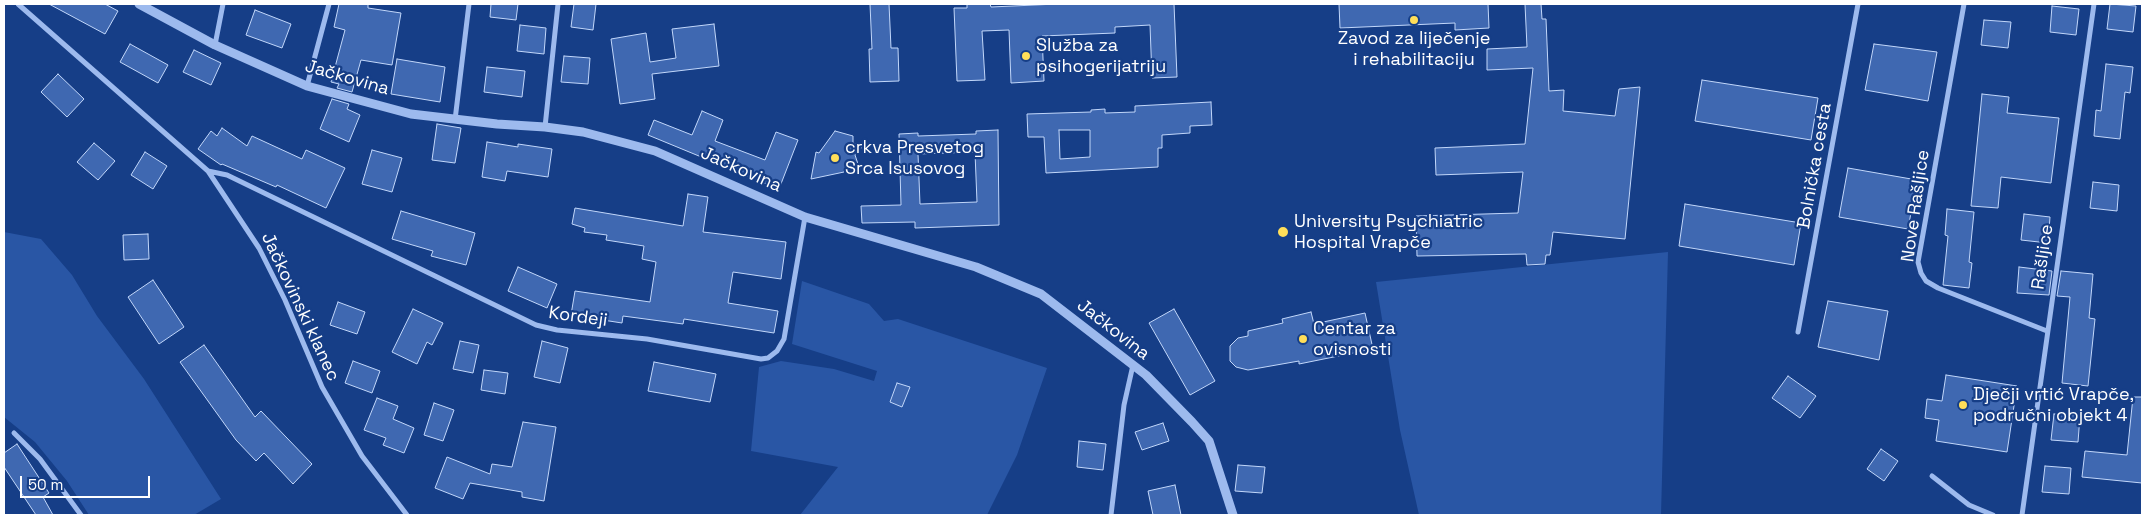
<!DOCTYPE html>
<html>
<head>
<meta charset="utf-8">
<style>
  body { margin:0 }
  #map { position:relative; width:2146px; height:519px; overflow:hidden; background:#163e87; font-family:"Space Grotesk",sans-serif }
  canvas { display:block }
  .frame { position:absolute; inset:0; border:5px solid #fff; pointer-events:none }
  .scale { position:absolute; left:20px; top:476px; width:130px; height:22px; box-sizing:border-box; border:2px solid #fff; border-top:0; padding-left:6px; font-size:15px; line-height:18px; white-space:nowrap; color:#fff; -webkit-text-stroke:4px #163e87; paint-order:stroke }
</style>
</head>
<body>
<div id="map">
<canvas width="2146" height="519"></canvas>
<div class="frame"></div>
<div class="scale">50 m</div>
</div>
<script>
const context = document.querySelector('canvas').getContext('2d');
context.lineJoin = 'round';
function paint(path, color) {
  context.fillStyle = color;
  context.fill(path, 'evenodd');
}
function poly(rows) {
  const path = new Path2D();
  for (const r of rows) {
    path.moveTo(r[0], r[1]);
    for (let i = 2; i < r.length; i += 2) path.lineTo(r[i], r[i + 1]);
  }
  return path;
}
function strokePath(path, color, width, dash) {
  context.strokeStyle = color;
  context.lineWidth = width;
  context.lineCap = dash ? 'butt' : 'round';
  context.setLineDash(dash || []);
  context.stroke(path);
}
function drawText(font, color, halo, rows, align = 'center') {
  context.font = font + ' "Space Grotesk",sans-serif';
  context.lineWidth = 4.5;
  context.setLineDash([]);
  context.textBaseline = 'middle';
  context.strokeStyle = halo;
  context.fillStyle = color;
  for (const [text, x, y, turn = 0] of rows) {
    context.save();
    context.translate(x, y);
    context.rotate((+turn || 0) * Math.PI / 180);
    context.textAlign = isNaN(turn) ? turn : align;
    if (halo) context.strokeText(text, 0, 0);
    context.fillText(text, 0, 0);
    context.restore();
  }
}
paint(poly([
  [4,232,41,239,72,275,97,316,144,379,221,499,194,515,89,515,67,481,35,442,4,417],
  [1668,252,1661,515,1419,515,1400,430,1376,282],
  [802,281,869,304,884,321,898,319,1047,368,1017,455,987,515,800,515,838,467,751,451,759,367,781,361,834,369,874,381,877,371,792,344]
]), '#2956a5');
const building = poly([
  [49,4,105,4,118,11,105,34,49,4],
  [339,4,368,4,368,8,401,13,392,65,361,60,352,92,337,88,339,84,331,82,345,30,334,27,339,4],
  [491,4,518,4,516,20,490,17,491,4],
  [574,4,596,4,593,30,571,27,574,4],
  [870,4,889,4,891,48,898,48,899,81,870,82,869,49,872,49,870,4],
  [967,4,990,4,991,7,1057,4,1174,4,1177,77,1152,78,1150,25,1115,27,1115,33,1042,36,1044,81,1011,83,1009,30,982,31,985,80,957,81,954,8,967,8,967,4],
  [1339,4,1488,4,1489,28,1455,30,1455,23,1340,28,1339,4],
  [1525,4,1541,4,1542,19,1546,19,1549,91,1564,90,1563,111,1615,116,1619,89,1640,87,1625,239,1553,232,1550,255,1546,255,1545,264,1527,265,1526,254,1417,256,1416,216,1518,213,1523,172,1436,175,1435,148,1525,144,1533,68,1487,70,1487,49,1527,47,1525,4],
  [2110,4,2136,6,2133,32,2107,29,2110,4],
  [2052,6,2079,9,2076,35,2050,32,2052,6],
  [255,10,291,24,282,48,246,35,255,10],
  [1984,20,2011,22,2008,48,1981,45,1984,20],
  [714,24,719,66,652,74,655,99,620,104,611,39,646,33,650,62,676,58,672,29,714,24],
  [520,25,546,28,544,54,517,51,520,25],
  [130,44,168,65,158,83,120,62,130,44],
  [1874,44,1937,52,1928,101,1865,90,1874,44],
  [194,50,221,63,211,85,183,72,194,50],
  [564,56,590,58,588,84,561,82,564,56],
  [397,59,445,67,440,102,391,94,397,59],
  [2106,64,2133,67,2130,93,2125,92,2120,139,2094,136,2096,110,2101,111,2106,64],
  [487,67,525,71,522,97,484,92,487,67],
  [58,74,84,99,67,117,41,92,58,74],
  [1702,80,1818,98,1811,140,1695,121,1702,80],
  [1982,94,2009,97,2007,113,2059,118,2051,183,2001,177,1998,208,1971,206,1982,94],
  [332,99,349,104,347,109,360,115,349,142,320,129,332,99],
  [1211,102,1212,125,1190,126,1190,133,1162,135,1162,148,1158,148,1158,167,1046,173,1044,137,1028,137,1027,114,1091,112,1091,110,1105,109,1105,113,1135,112,1135,106,1211,102],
  [1059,130,1090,130,1090,157,1060,159,1059,130],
  [702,111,723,120,715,141,765,160,776,132,798,140,779,189,648,135,654,120,692,135,702,111],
  [437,124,461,128,455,163,432,160,437,124],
  [222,128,247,146,252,136,302,159,306,150,345,168,326,208,277,185,276,187,222,164,221,165,198,149,211,131,217,136,222,128],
  [998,130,999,225,915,228,915,222,862,223,861,206,901,205,899,134,918,133,918,136,976,134,976,131,998,130],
  [975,152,977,202,920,204,918,154,975,152],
  [835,131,853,136,853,143,863,146,855,155,859,167,846,167,844,172,811,179,816,152,819,153,835,131],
  [487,142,518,147,518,144,552,149,548,177,507,171,505,181,482,177,487,142],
  [94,143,115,161,98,180,77,162,94,143],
  [372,150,402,158,392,192,362,184,372,150],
  [145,152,167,166,153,189,131,175,145,152],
  [1848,168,1917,180,1908,229,1839,217,1848,168],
  [2093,182,2119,185,2117,211,2090,208,2093,182],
  [688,194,708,197,703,232,786,242,781,279,733,272,728,303,778,311,774,333,684,319,683,324,623,316,622,323,571,315,575,291,650,302,656,262,642,259,644,246,606,240,607,235,584,232,585,228,572,224,575,208,683,226,688,194],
  [1685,204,1801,223,1794,265,1679,246,1685,204],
  [1947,209,1974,212,1969,262,1972,263,1969,288,1943,285,1948,236,1945,235,1947,209],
  [401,211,475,233,466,265,431,256,433,251,392,239,401,211],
  [2024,214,2050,217,2048,243,2021,240,2024,214],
  [148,234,149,259,124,260,123,235,148,234],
  [518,267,557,284,547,308,508,291,518,267],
  [2019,267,2052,271,2049,295,2017,293,2019,267],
  [2061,271,2093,274,2089,318,2095,319,2088,386,2062,383,2070,297,2057,296,2061,271],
  [153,280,184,327,159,344,128,297,153,280],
  [1828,301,1888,311,1879,360,1818,347,1828,301],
  [338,302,365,312,357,334,330,325,338,302],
  [413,309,443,323,432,345,427,342,417,364,392,352,413,309],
  [1174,309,1215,381,1190,395,1149,323,1174,309],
  [1311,312,1314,324,1365,313,1373,349,1299,364,1299,361,1248,370,1236,367,1230,361,1230,346,1238,338,1248,336,1248,331,1283,323,1282,319,1311,312],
  [460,341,479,345,473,373,453,369,460,341],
  [542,341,568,348,560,383,534,377,542,341],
  [204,345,255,417,261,411,312,464,293,484,264,453,256,461,236,440,180,362,204,345],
  [353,361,380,371,372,393,345,383,353,361],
  [654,362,716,374,710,402,648,391,654,362],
  [484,370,508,373,505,394,481,390,484,370],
  [1946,375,2017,386,2007,452,1936,441,1939,420,1925,418,1927,399,1942,401,1946,375],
  [1788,376,1816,396,1800,418,1772,398,1788,376],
  [897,383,910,387,902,407,890,402,897,383],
  [2133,397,2142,397,2142,483,2082,477,2085,451,2127,455,2133,397],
  [377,398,398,406,393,419,414,428,404,453,383,445,386,438,364,430,377,398],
  [434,403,454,410,443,441,424,435,434,403],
  [2054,414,2080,416,2078,442,2051,440,2054,414],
  [523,422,556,427,544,501,522,497,522,492,470,483,463,499,435,488,447,457,490,474,492,464,512,467,523,422],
  [1163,423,1169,441,1142,450,1135,432,1163,423],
  [1079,441,1106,444,1103,470,1077,467,1079,441],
  [17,444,49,493,43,497,53,515,36,515,4,467,4,453,17,444],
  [1881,449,1898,461,1884,481,1867,469,1881,449],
  [1238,465,1265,467,1262,493,1235,491,1238,465],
  [2045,466,2071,468,2069,494,2042,492,2045,466],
  [1175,485,1181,515,1153,515,1148,491,1175,485]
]);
paint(building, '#3f68b1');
strokePath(building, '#c2d7fa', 1);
strokePath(poly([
  [18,4,208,171,259,248,285,300,322,387,362,456,407,515],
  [1964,4,1918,262,1921,273,1926,281,1938,288,2047,331],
  [215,45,223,4],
  [307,86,329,4],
  [455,120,469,4],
  [545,127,558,4],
  [208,171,227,175,536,325,557,330,647,339,761,359,768,358,777,351,784,339,805,217],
  [1798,332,1858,4],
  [14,433,40,459,81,515],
  [1932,476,1969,505,1993,515],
  [1111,515,1124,405,1133,365],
  [2022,515,2094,4]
]), '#9dbaee', 5);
strokePath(poly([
  [139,4,215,45,307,86,411,114,497,124,545,127,583,132,655,151,805,217,976,267,1041,294,1146,375,1192,422,1209,441,1233,515]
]), '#9dbaee', 9);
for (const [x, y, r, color] of [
  [1414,20,5,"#ffde59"],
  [1026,56,5,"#ffde59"],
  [835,158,5,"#ffde59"],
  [1283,232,6,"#ffde59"],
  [1303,339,5,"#ffde59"],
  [1963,405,5,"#ffde59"]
]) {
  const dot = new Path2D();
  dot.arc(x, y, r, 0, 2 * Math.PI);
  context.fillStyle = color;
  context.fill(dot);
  strokePath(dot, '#163e87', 2);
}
drawText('18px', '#fff', '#163e87', [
  ["Zavod za liječenje",1414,39,"center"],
  ["i rehabilitaciju",1414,60,"center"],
  ["Služba za",1036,46],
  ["psihogerijatriju",1036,67],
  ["crkva Presvetog",845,148],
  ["Srca Isusovog",845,169],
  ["University Psychiatric",1294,222],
  ["Hospital Vrapče",1294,243],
  ["Centar za",1313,329],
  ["ovisnosti",1313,350],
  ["Dječji vrtić Vrapče,",1973,395],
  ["područni objekt 4",1973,416]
], 'left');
drawText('18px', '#fff', '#163e87', [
  ["Jačkovina",347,78,16],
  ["Bolnička cesta",1815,166,-80],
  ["Jačkovina",741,170,24],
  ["Nove Rašljice",1916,206,-82],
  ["Rašljice",2043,257,-82],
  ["Jačkovinski klanec",300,307,65],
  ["Kordeji",578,317,8],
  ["Jačkovina",1113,330,38]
]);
</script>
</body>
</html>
